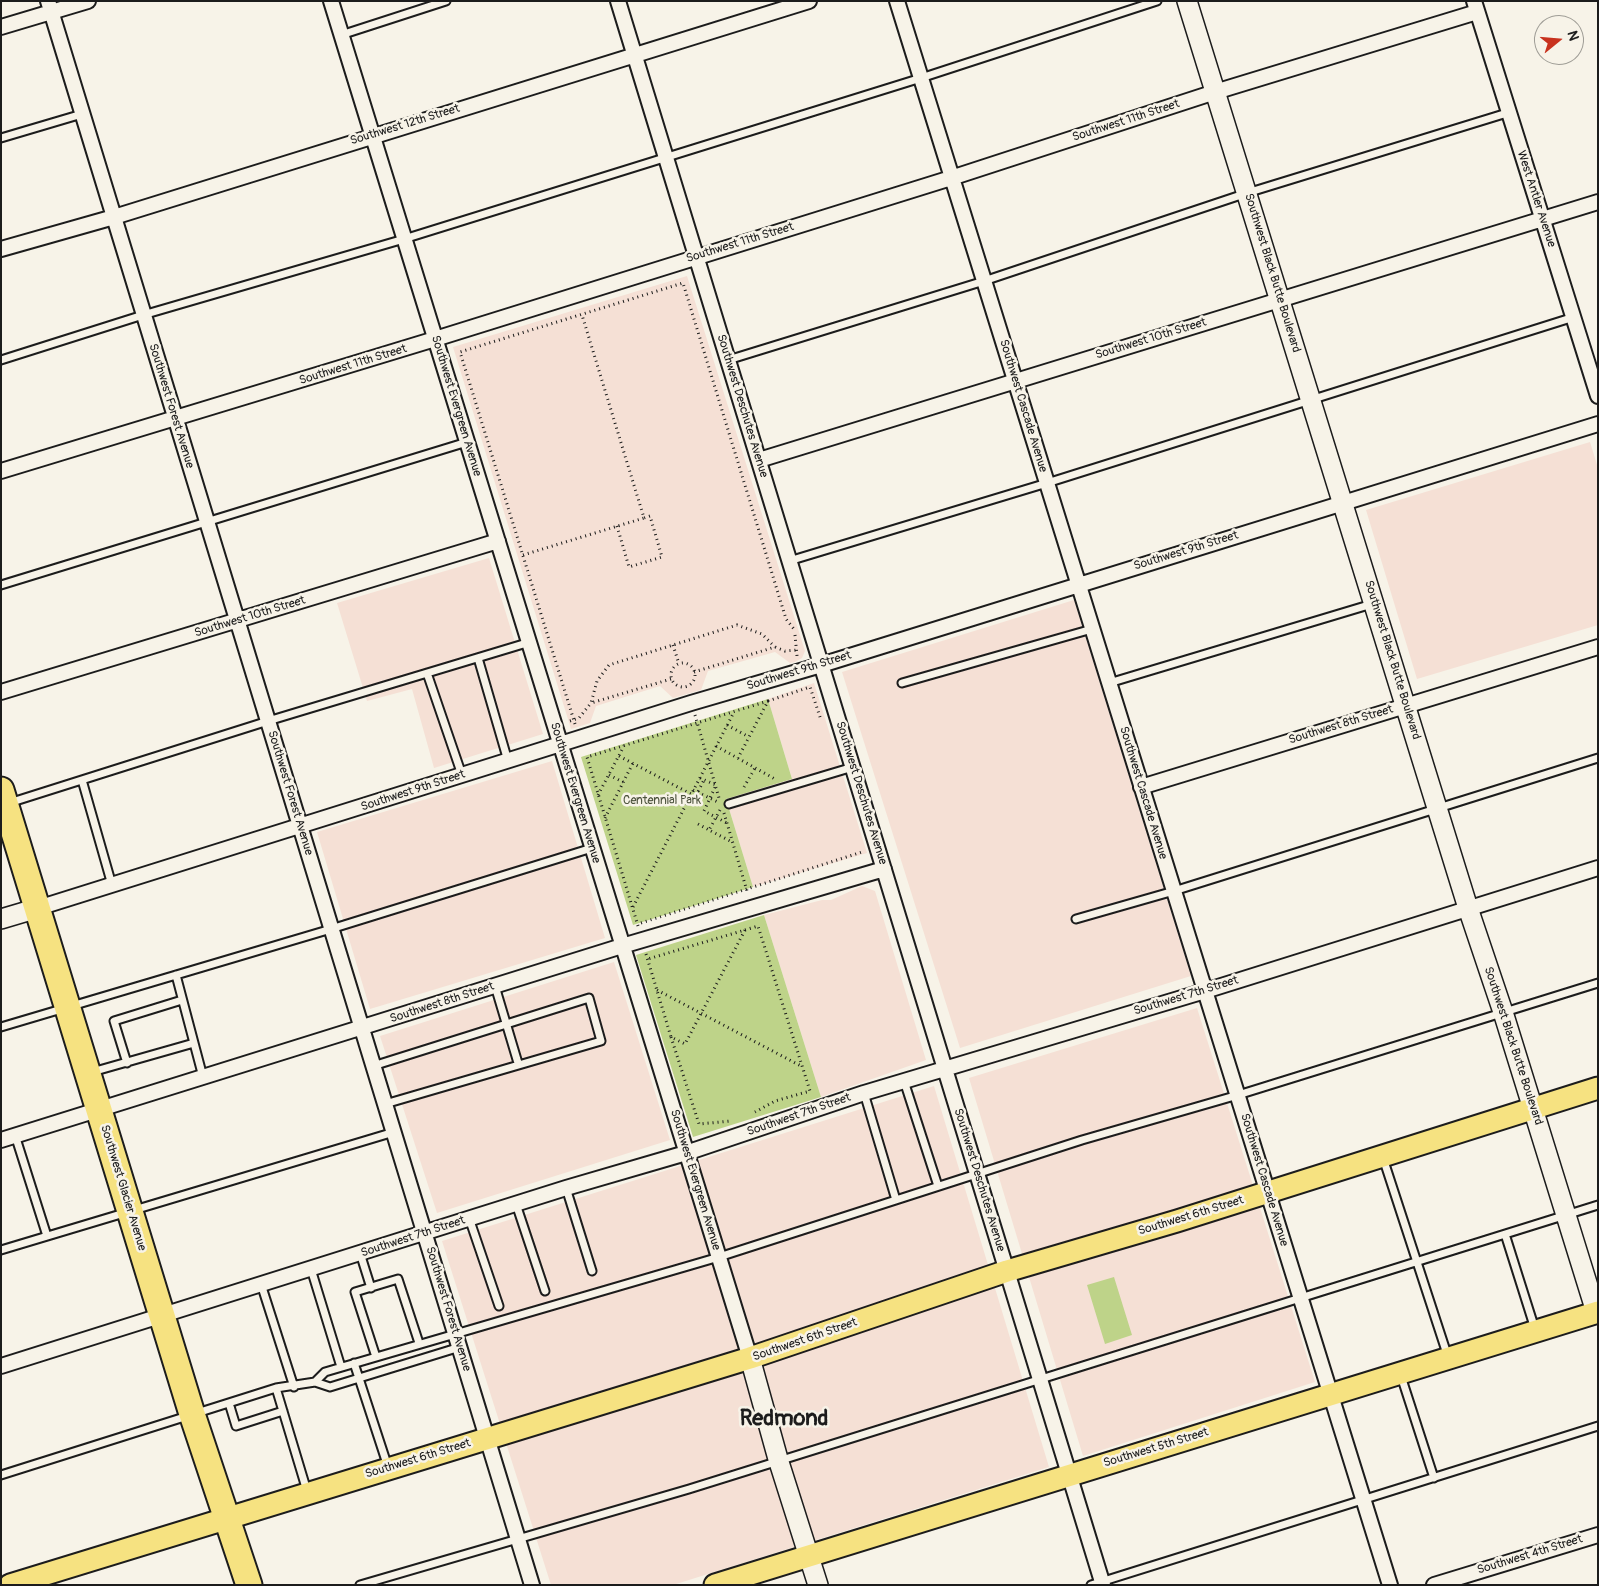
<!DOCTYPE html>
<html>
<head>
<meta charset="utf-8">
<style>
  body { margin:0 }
  #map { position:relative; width:1599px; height:1586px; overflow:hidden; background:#f7f3e8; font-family:Pangolin,sans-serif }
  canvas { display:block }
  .frame { position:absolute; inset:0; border:2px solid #1c1c1c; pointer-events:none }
  .north { position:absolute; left:1534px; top:15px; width:50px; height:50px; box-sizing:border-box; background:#f7f3e8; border:1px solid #9f9d96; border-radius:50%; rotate:73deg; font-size:14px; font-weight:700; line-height:20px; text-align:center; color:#1c1c1c }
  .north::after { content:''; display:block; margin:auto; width:18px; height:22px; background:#c8321e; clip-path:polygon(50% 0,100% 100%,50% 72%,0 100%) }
</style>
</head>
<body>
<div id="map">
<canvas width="1599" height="1586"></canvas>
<div class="frame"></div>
<div class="north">N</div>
</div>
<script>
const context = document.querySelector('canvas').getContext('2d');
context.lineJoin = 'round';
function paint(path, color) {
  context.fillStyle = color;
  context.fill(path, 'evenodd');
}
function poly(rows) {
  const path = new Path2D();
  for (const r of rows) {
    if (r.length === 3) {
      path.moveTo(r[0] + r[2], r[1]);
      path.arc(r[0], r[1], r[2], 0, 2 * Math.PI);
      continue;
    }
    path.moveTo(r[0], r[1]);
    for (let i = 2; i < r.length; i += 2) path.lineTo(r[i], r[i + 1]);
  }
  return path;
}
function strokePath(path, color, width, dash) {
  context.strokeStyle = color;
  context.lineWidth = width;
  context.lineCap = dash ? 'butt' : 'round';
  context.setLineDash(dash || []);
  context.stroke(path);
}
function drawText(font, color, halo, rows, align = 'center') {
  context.font = font + ' Pangolin,sans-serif';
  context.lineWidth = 5;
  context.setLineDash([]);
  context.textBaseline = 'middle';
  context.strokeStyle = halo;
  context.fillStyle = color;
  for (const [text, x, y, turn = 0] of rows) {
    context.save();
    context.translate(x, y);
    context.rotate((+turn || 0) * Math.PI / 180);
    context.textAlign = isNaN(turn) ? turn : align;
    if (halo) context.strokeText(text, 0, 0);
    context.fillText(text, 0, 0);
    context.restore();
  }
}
paint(poly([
  [687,276,805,651,802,658,795,662,790,663,775,652,708,671,701,690,673,698,660,686,596,706,590,723,571,729,453,347],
  [1590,442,1598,468,1598,625,1417,679,1366,510],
  [489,558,543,734,434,768,412,689,367,701,337,603],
  [1074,600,1191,976,960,1048,842,672],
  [814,683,867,853,753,887,726,799,792,779,768,699],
  [552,761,605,938,370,1009,317,832],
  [862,886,875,891,926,1060,821,1097,764,915,822,900,831,900],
  [614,962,670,1140,437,1213,380,1036],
  [1197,1008,1315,1382,1083,1456,969,1078],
  [934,1086,1049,1467,673,1585,551,1585,442,1241]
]), '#f5e0d5');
paint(poly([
  [768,699,792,779,726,799,753,887,633,925,581,757],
  [764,915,821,1097,693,1137,636,955],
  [1114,1277,1132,1335,1105,1344,1087,1285]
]), '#bed389');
const lane = poly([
  [341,35,446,1],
  [1,138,82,114],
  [1,360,143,315,404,239,921,78,1157,1],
  [728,360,984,281,1247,193,1507,113],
  [789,561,1047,483,1574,317],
  [1,585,467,442],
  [478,658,508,761],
  [427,673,462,775],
  [902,683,1092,629],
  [1109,683,1372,604],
  [82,780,112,885],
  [9,803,268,721,530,642],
  [729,804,853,767],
  [1076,919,1174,891,1598,758],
  [495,986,518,1063],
  [1,1027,331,929,592,848],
  [194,1043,203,1077],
  [127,1063,114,1021,182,1000],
  [373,1066,589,998,601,1041,385,1104],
  [92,1072,194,1043,176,975],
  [904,1081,938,1186],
  [864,1093,896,1200],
  [15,1135,47,1236],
  [1383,1158,1448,1357],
  [566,1188,592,1271],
  [516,1204,545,1291],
  [469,1218,499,1306],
  [1505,1234,1535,1329],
  [1,1250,394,1132],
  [360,1253,371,1288],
  [311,1269,341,1367],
  [261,1284,294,1387],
  [376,1357,355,1292,398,1279,419,1343],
  [354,1363,388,1467],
  [1401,1376,1434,1478],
  [315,1382,330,1387,460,1347],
  [276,1388,307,1491],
  [229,1403,236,1426,283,1411],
  [1,1475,276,1388,315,1382,325,1372,719,1257,1082,1140,1238,1095,1598,983],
  [360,1585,689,1489,1598,1205],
  [1091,1585,1598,1426]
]);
const street = poly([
  [48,1,532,1585],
  [331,1,750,1358],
  [618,1,1103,1585],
  [897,1,1390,1585],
  [1474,1,1598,396],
  [1,27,88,1],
  [1,249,114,217,809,1],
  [759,460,1598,202],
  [1,471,435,339,951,178,1215,92,1477,12],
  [1,692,498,541],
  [1141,787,1598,647],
  [38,908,691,703,821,665,1598,424],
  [1,1140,622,946,884,869],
  [1,1366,566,1188,686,1153,864,1093,1205,991,1598,868],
  [1434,1585,1598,1535]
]);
const secondary = poly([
  [1187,1,1468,908,1503,1012,1596,1312],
  [1,919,38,908],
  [750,1358,778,1459,818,1585]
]);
const primary = poly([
  [10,1585,750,1358,1007,1271,1177,1221,1598,1088],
  [715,1585,1598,1312]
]);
const highway = poly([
  [1,790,192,1414,249,1585]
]);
strokePath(lane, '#1c1c1c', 11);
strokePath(street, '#1c1c1c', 18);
strokePath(secondary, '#1c1c1c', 22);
strokePath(primary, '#1c1c1c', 25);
strokePath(highway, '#1c1c1c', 29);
strokePath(poly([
  [617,526,629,567,662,557,650,516,644,518],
  [523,555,644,518,582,315],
  [795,635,797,656],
  [673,645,679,664],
  [683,675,12],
  [694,672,775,647,785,651,797,650],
  [671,679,591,703,597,681,609,665,737,625,762,634,775,647],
  [768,701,810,687,821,720],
  [695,715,719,798],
  [570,721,579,718,591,703],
  [575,724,460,352,683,283,786,619,794,629],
  [727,725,749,737],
  [716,746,775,779],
  [619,756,691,794],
  [609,775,623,782],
  [700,778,716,785,704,811,727,823],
  [744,787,755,768],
  [693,790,720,803],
  [598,795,624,746],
  [687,803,691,805,704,780],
  [720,810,709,830,732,842],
  [724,813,747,891],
  [605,818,633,763],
  [698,824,709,830],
  [633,907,734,712],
  [641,923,862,852],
  [638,926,587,757,768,701,738,758],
  [745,930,758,926,810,1091,775,1101,755,1112],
  [646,954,671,1037,685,1044,745,930,648,959],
  [657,990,801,1066],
  [671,1037,699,1124,731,1121]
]), '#1c1c1c', 3, [1, 4]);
strokePath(lane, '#f7f3e8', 7);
strokePath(street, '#f7f3e8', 14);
strokePath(secondary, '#f7f3e8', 19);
strokePath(primary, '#f6e281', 21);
strokePath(highway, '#f6e281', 25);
drawText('12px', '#1c1c1c', '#f7f3e8', [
  ["Southwest 11th Street",1126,121,-18],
  ["Southwest 12th Street",405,125,-17],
  ["West Antler Avenue",1536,199,72],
  ["Southwest 11th Street",740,243,-17],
  ["Southwest Black Butte Boulevard",1272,273,73],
  ["Southwest 10th Street",1151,339,-17],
  ["Southwest 11th Street",353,365,-17],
  ["Southwest Forest Avenue",171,406,73],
  ["Southwest Evergreen Avenue",456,406,73],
  ["Southwest Deschutes Avenue",742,406,73],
  ["Southwest Cascade Avenue",1023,406,73],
  ["Southwest 9th Street",1186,551,-17],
  ["Southwest 10th Street",250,617,-17],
  ["Southwest Black Butte Boulevard",1392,660,73],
  ["Southwest 9th Street",799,671,-17],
  ["Southwest 8th Street",1341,725,-17],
  ["Southwest 9th Street",413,791,-18],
  ["Southwest Forest Avenue",290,793,73],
  ["Southwest Evergreen Avenue",575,793,73],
  ["Southwest Deschutes Avenue",861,793,73],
  ["Southwest Cascade Avenue",1143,793,73],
  ["Southwest 7th Street",1186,996,-17],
  ["Southwest 8th Street",442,1003,-18],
  ["Southwest Black Butte Boulevard",1513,1046,72],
  ["Southwest 7th Street",799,1115,-19],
  ["Southwest Evergreen Avenue",695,1180,73],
  ["Southwest Deschutes Avenue",979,1180,73],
  ["Southwest Cascade Avenue",1264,1180,73],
  ["Southwest Glacier Avenue",123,1188,73],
  ["Southwest 6th Street",1191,1216,-17],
  ["Southwest 7th Street",413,1237,-18],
  ["Southwest Forest Avenue",448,1309,73],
  ["Southwest 6th Street",805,1340,-19],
  ["Southwest 5th Street",1156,1448,-17],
  ["Southwest 6th Street",418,1459,-17],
  ["Southwest 4th Street",1530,1555,-17]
]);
drawText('12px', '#4d533d', '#f7f3e8', [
  ["Centennial Park",662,801]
]);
drawText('bold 22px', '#1c1c1c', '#f7f3e8', [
  ["Redmond",784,1419]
]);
</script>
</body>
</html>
